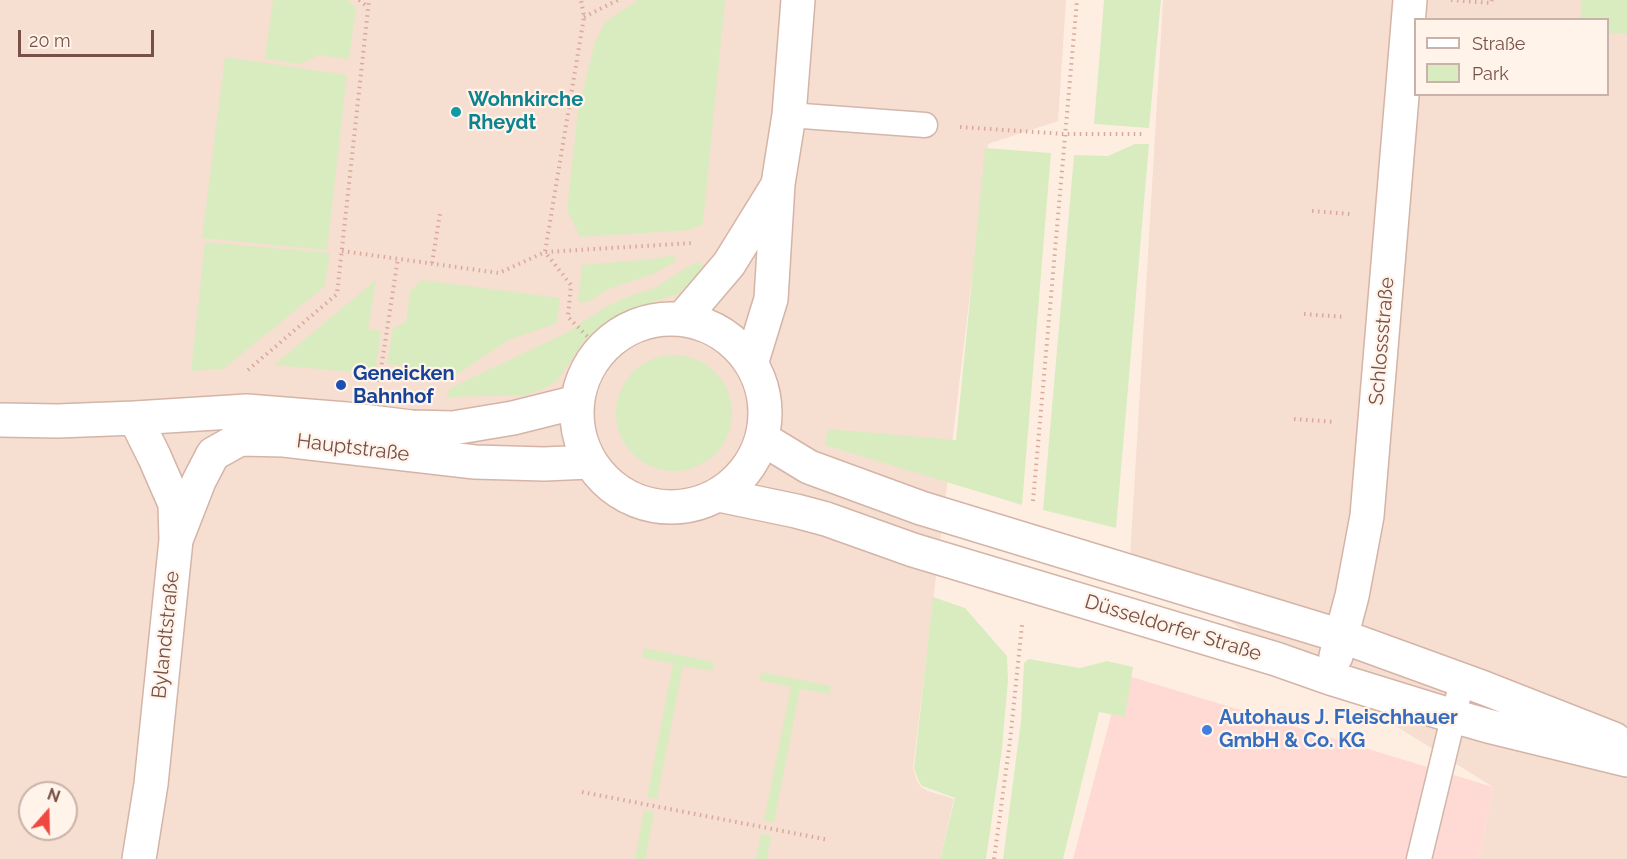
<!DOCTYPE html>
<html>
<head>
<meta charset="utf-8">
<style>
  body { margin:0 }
  #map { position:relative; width:1627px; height:859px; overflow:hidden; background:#feeee2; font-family:Raleway,sans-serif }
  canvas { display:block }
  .legend { position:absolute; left:1414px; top:18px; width:195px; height:78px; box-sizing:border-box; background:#fff3ea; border:2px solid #c9b2a9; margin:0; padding:8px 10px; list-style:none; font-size:18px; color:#775047 }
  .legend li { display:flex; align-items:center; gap:12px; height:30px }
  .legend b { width:30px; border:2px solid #c9b2a9 }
  .north { position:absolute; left:18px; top:781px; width:60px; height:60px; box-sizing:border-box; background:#fff3ea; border:2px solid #c9b2a9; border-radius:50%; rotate:20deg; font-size:16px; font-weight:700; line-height:24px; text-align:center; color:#775047 }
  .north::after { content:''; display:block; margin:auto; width:21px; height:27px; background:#f0493f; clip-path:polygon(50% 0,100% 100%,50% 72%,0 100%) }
  .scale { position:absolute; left:18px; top:30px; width:136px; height:27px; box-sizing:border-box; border:3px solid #775047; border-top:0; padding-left:8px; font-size:18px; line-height:21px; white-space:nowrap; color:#775047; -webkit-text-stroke:4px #fff3ea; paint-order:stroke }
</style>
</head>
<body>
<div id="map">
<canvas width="1627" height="859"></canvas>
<ul class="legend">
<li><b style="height:8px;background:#fff"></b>Straße</li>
<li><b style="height:16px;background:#d9ecc0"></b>Park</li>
</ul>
<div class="north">N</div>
<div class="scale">20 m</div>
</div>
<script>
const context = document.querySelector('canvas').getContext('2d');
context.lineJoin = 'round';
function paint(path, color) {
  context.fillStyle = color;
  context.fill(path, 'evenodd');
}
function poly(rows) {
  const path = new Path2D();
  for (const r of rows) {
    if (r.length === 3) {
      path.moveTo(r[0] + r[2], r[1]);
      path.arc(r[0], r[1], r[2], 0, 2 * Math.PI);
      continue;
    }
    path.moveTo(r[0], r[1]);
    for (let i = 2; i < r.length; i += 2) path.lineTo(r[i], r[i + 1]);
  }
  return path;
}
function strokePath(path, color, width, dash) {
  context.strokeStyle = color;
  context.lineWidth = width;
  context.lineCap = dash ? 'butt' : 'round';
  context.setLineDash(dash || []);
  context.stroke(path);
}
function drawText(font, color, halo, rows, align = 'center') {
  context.font = font + ' Raleway,sans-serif';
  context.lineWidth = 4.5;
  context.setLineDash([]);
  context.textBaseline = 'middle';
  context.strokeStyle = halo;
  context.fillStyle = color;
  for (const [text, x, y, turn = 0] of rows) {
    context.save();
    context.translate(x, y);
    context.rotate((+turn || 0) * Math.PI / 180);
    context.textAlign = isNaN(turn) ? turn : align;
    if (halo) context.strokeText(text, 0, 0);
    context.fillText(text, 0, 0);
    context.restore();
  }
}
paint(poly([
  [0,0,1066,0,1058,121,988,144,913,768,917,781,921,787,928,791,954,799,940,859,0,859],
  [30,793,66,793,66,829,30,829],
  [1163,0,1627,0,1627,859,1479,859,1493,787,1130,559],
  [1416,20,1608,20,1608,94,1416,94]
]), '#f6ded0');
paint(poly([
  [1122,674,1493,787,1479,859,1073,859]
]), '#ffdad5');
paint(poly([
  [273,0,348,0,356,8,349,59,319,55,300,64,265,59],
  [638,0,725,0,703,224,689,230,580,237,567,210,578,111,594,46,604,23],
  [1104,0,1161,0,1149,128,1094,124],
  [1582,0,1627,0,1627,34,1608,33,1608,20,1580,19],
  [225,57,347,75,327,250,202,238],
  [1135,144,1149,144,1116,528,1043,510,1074,155,1108,156],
  [985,148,1051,153,1022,505,825,445,826,436,829,429,956,440],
  [205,242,330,253,324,287,223,369,191,371],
  [669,256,673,256,675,259,674,262,653,274,608,289,586,303,578,301,582,265,653,259],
  [698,262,705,266,706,271,678,294,633,309,610,321,590,337,577,351,558,380,547,387,527,395,446,397,451,388,572,330,585,320,609,305,635,294,655,288,689,266],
  [376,280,368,329,381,331,375,374,274,365],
  [422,280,560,298,557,321,555,324,508,340,456,375,435,380,420,379,421,368,387,364,393,328,406,322,410,291],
  [674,413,58],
  [933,597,965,608,1007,656,1008,680,1002,749,986,859,940,859,955,798,922,786,918,780,914,768],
  [644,648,714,662,712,671,683,666,657,799,647,797,673,664,642,657],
  [1029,659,1080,668,1107,661,1133,667,1125,717,1099,712,1063,859,1003,859,1021,721,1024,663],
  [761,672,831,686,829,694,800,689,774,823,764,820,791,687,760,680],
  [644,810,654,812,651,829,645,859,635,859],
  [761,834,771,836,767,859,756,859]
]), '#d9ecc0');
const lane = poly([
  [789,115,925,125],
  [1419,859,1462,681]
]);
const secondary = poly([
  [683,318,729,264,776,188],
  [671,413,94],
  [752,361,771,299,778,184,789,115,798,0],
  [135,418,154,456,175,504,176,540,151,784,139,859],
  [0,420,58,421,135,418,247,411,346,419,411,427,453,428,513,418,577,402],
  [763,439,809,467,921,508,1341,636,1484,688,1614,739],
  [719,495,796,511,826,519,913,550,1276,659,1330,678,1453,716,1488,726,1627,760],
  [176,540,199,481,213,454,240,439,284,440,475,462,544,464,590,462],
  [1336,656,1352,596,1367,516,1410,0]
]);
strokePath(lane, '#d2b6ab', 27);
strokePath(secondary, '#d5b4a8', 36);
strokePath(poly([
  [359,0,368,7],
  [1451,0,1491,3,1492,0],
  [584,17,618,0],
  [960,127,1065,134,1145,134],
  [1312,211,1350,214],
  [342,251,499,273,545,252,584,17,581,0],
  [432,263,440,214],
  [1304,314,1345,317],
  [600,349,568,317,571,285,545,252,693,243],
  [248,370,337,294,369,0],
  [379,382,398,258],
  [1294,419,1335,422],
  [1033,501,1077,0],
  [582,792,829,840],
  [994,859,1010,741,1022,625]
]), '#daa99b', 4, [1.5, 4.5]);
strokePath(lane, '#fff', 24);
strokePath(secondary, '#fff', 33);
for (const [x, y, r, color] of [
  [456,112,6,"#0f9aa8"],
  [341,385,6,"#1a4fb4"],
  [1207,730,6,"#3f7fe0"]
]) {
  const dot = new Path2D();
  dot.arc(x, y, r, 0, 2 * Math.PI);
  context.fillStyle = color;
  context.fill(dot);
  strokePath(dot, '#fff3ea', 2);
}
drawText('bold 20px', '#0d838f', '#fff3ea', [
  ["Wohnkirche",468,100],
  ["Rheydt",468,123]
], 'left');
drawText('20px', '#775047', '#fff3ea', [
  ["Schlossstraße",1382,341,-85],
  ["Hauptstraße",353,448,7],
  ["Düsseldorfer Straße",1173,628,17],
  ["Bylandtstraße",166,635,-84]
]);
drawText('bold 20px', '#164399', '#fff3ea', [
  ["Geneicken",353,374],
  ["Bahnhof",353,397]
], 'left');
drawText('bold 20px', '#366cbe', '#fff3ea', [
  ["Autohaus J. Fleischhauer",1219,718],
  ["GmbH & Co. KG",1219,741]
], 'left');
</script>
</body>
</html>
